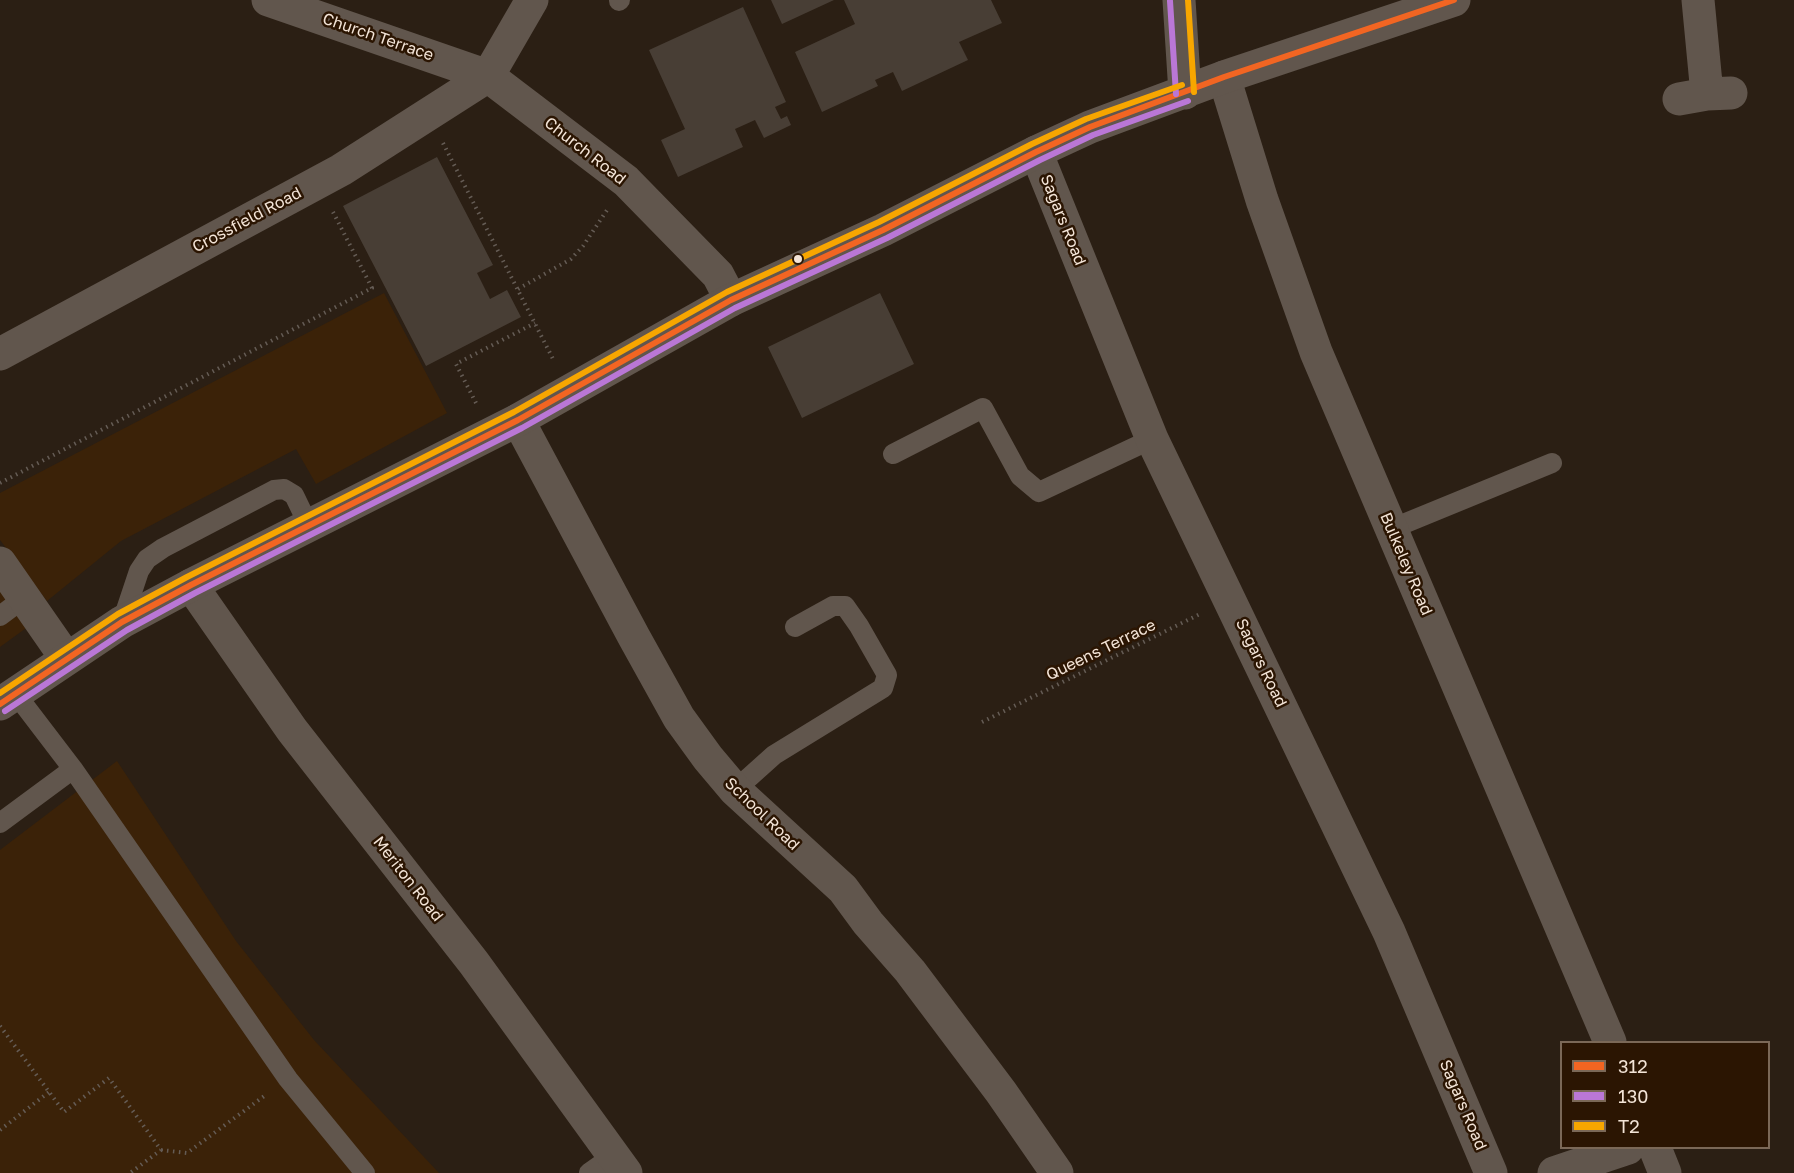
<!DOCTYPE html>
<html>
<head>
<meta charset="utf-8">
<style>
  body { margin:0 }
  #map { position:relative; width:1794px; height:1173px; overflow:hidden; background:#2b1f14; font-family:"Golos Text",sans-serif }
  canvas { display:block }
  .legend { position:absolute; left:1560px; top:1041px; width:210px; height:108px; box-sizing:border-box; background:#2b1502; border:2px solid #7b6857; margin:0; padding:8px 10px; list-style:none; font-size:18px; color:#f3e4d7 }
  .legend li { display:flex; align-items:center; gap:12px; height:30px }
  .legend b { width:30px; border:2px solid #7b6857 }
</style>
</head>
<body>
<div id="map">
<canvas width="1794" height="1173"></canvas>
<ul class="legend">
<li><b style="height:8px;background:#f26522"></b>312</li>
<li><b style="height:8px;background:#ba77d6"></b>130</li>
<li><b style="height:8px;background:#f7a600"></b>T2</li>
</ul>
</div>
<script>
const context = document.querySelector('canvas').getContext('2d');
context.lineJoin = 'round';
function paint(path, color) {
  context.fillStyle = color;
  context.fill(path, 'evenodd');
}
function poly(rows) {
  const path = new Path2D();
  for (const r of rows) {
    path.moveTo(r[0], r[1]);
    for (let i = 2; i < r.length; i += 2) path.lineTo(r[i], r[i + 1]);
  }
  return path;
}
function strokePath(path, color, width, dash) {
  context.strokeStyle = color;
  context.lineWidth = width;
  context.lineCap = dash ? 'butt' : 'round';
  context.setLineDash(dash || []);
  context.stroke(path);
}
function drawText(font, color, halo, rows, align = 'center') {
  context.font = font + ' "Golos Text",sans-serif';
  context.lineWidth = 5;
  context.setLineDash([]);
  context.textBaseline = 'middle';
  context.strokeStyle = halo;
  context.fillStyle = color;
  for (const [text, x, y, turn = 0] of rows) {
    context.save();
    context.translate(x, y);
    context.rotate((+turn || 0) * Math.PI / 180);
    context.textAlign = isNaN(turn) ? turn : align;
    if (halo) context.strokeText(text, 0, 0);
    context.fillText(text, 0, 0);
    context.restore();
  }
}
paint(poly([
  [384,293,447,413,316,484,296,449,121,541,47,601,0,540,0,493],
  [0,585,29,626,0,647],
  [117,761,236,941,314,1040,439,1173,0,1173,0,850]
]), '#3b2208');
paint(poly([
  [771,0,834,0,782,24],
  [844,0,991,0,1002,23,959,42,968,60,902,91,893,72,875,80,878,86,822,112,795,52,855,24],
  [743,7,786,102,775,107,781,119,787,116,791,125,764,138,755,120,735,129,743,147,678,177,661,140,685,129,649,50],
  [437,157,493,265,477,273,490,299,507,290,521,317,426,366,343,206],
  [880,293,914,364,802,418,768,347]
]), '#483e35');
strokePath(poly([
  [443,143,554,361],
  [518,289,571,259,583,246,607,210],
  [476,403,456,364,535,323],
  [0,483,372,288,333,212],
  [982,722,1200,614],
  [0,1026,64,1112,109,1078,161,1150,130,1173],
  [0,1130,49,1092],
  [161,1150,187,1153,267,1094]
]), '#655c55', 4, [1.5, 4.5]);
strokePath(poly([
  [619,1,620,0],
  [893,454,983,408,1020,476,1039,492,1152,439],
  [1391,529,1552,463],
  [0,616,24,598],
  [122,622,139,571,147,559,163,548,274,490,284,489,294,495,309,526],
  [15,693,73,769,288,1079,365,1173],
  [735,790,774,755,883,688,887,675,859,626,845,606,833,606,795,627],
  [0,823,73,769],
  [589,1173,613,1156]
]), '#61564d', 20);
strokePath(poly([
  [268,0,488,76,626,181,718,275,731,300],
  [1698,0,1707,94],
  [1224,77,1262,200,1316,352,1610,1042],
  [1679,99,1707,94,1731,93],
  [1036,152,1152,439,1389,932,1491,1173],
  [0,354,341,170,488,76,532,0],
  [518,420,634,637,679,718,708,758,735,790,843,889,868,923,910,971,1001,1092,1057,1173],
  [0,563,66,658],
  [191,585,292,730,474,963,626,1173],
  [1655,1148,1665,1173],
  [1554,1173,1628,1148]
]), '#61564d', 33);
strokePath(poly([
  [1179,0,1185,93],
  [0,704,122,622,191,585,518,420,731,300,883,230,1036,152,1090,127,1224,77,1454,0]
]), '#61564d', 33);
strokePath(poly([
  [0,704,122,622,191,585,518,420,731,300,883,230,1036,152,1090,127,1224,77,1454,0]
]), '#f26522', 6);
strokePath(poly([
  [1170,1,1176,94],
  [5,711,127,630,195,593,522,428,735,308,887,238,1040,160,1093,135,1188,101]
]), '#ba77d6', 6);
strokePath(poly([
  [1188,0,1194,92],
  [0,693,118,614,187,577,514,412,727,292,879,222,1032,144,1086,119,1182,85]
]), '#f7a600', 6);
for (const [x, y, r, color] of [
  [798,259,5,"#f3e4d7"]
]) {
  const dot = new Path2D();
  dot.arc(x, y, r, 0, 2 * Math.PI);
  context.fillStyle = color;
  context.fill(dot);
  strokePath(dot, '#2b1502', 2);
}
drawText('16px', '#f3e4d7', '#2b1502', [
  ["Church Terrace",378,37,19],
  ["Church Road",585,151,38],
  ["Crossfield Road",247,220,-28],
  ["Sagars Road",1063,220,68],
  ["Bulkeley Road",1406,564,67],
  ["Queens Terrace",1101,650,-26],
  ["Sagars Road",1261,663,64],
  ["School Road",762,814,44],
  ["Meriton Road",408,879,52],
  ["Sagars Road",1463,1105,67]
]);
</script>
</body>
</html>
